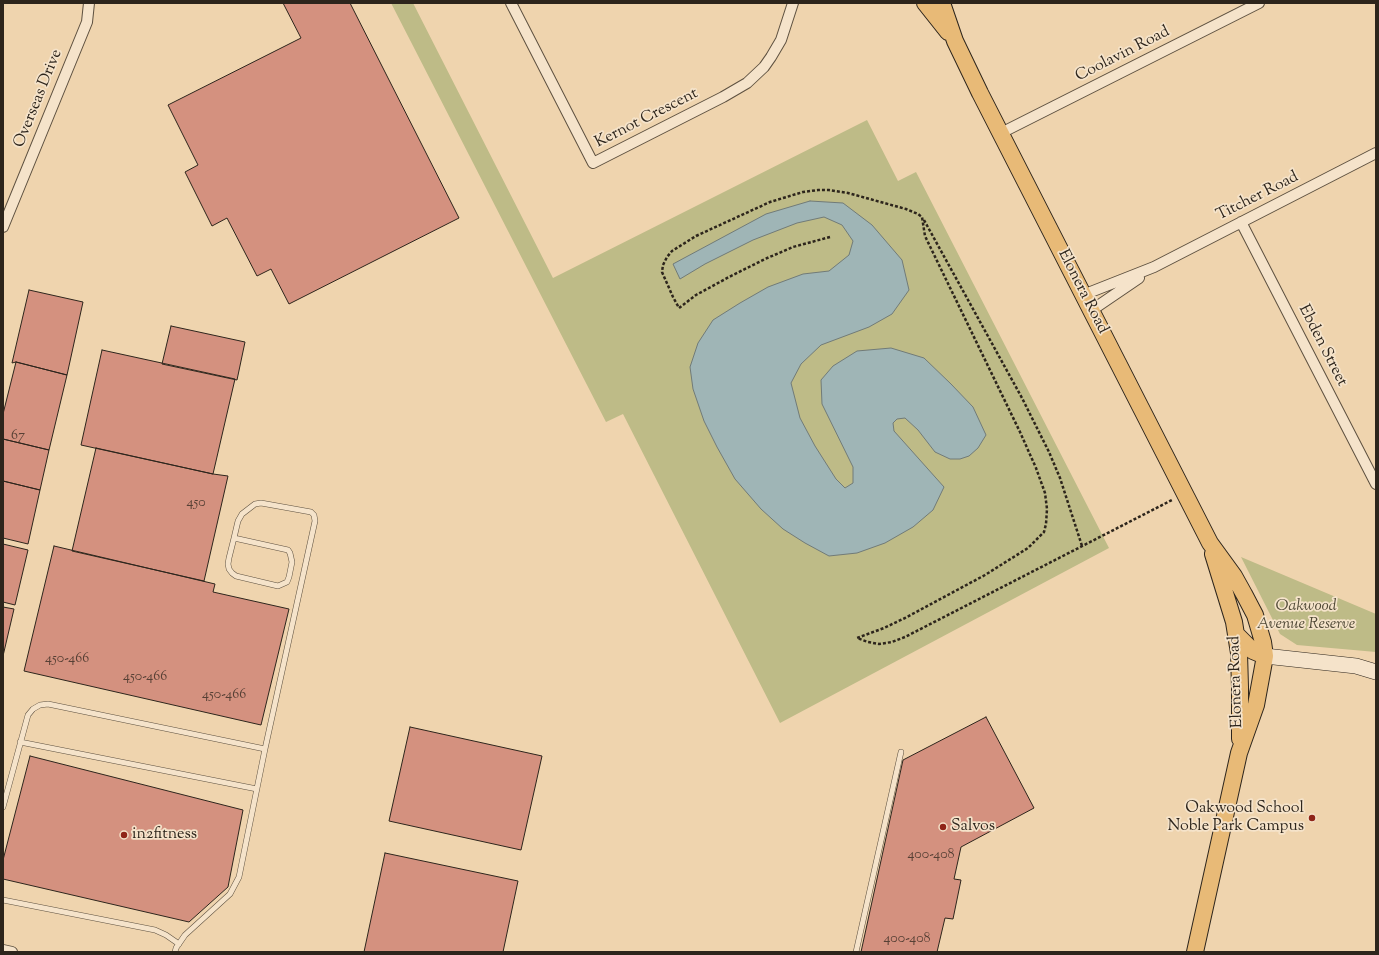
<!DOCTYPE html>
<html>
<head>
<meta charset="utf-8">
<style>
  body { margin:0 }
  #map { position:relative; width:1379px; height:955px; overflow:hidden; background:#efd4ae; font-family:"Sorts Mill Goudy",serif }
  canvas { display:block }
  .frame { position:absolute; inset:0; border:4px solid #2d251c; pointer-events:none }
</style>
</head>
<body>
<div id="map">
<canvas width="1379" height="955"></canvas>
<div class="frame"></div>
</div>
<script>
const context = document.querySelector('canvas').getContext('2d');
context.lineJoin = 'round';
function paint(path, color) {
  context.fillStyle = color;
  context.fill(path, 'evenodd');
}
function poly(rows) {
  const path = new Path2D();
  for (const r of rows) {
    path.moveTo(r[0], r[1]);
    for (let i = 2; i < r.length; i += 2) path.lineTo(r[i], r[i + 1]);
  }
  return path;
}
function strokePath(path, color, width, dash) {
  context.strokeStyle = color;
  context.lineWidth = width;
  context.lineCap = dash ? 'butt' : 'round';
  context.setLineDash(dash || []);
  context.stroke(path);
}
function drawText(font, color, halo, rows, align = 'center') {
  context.font = font + ' "Sorts Mill Goudy",serif';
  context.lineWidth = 3.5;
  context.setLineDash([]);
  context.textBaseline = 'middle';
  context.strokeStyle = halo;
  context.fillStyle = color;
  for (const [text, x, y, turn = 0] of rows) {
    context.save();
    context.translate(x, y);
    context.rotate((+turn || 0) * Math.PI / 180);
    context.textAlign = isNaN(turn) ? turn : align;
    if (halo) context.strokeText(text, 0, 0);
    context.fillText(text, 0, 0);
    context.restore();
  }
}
paint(poly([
  [391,3,413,3,553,278,867,120,898,181,916,172,1109,548,780,723,623,414,606,422],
  [1241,557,1376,614,1376,652,1297,645,1280,634]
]), '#bebb87');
const water = poly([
  [810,201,843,203,872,225,902,260,909,290,892,314,869,327,821,345,801,364,791,383,800,418,815,446,836,479,845,488,853,483,853,467,822,404,821,380,833,366,857,351,891,348,924,358,951,384,973,407,986,435,978,448,969,456,960,459,950,459,935,452,918,430,905,418,897,419,893,423,894,431,944,487,933,510,913,527,885,543,857,553,829,556,805,543,783,529,761,509,735,479,717,447,704,421,693,389,690,367,698,343,713,320,740,303,768,287,803,274,829,271,849,255,853,241,842,225,824,217,797,223,753,240,705,264,680,279,673,264,766,214,810,201]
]);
paint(water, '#9fb5b6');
strokePath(water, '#717b78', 1);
const building = poly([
  [283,3,350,3,459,218,289,304,271,269,257,276,227,218,212,226,185,172,198,165,168,105,301,38,283,3],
  [29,290,83,302,67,375,16,362,12,363,29,290],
  [171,326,245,342,237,380,162,364,171,326],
  [102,350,235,379,213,474,81,445,102,350],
  [16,362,67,375,49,450,3,439,3,414,16,362],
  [3,439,49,450,40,490,3,481,3,439],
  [96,448,213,474,228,476,204,581,72,551,96,448],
  [3,481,40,490,28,544,3,538,3,481],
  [3,544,28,550,15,605,3,602,3,544],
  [54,546,215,584,213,592,289,609,261,725,24,671,54,546],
  [3,607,14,609,3,656,3,607],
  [986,717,1034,808,961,847,954,879,961,880,953,919,945,918,937,952,861,952,903,760,986,717],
  [410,727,542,756,521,850,389,821,410,727],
  [30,756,243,810,228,887,189,922,3,879,3,860,30,756],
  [385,853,518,881,503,952,364,952,385,853]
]);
paint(building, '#d4917f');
strokePath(building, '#2d251c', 1);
const lane = poly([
  [234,538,288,550,290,553,292,562,289,577,287,582,278,586,236,576,232,573,229,569,228,564,229,558,234,538,238,521,242,514,255,504,261,503,311,512,314,515,315,521,265,749],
  [20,742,257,789],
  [3,807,28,715,33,709,40,705,48,704,265,749,239,877,230,894,185,935,176,948,175,952],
  [3,900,155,930,166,935,179,944],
  [856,952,901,752]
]);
const street = poly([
  [511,3,593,163,723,97,747,83,764,67,771,57,781,40,793,3],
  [1001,133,1259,3],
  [1241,222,1376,484],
  [3,227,87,22,89,3],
  [1083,295,1154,267,1376,153],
  [1092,310,1139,278],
  [3,950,12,952]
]);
const secondary = poly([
  [1265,656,1356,666,1376,672]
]);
const primary = poly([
  [925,3,948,32],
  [942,3,955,41,980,93,1210,543,1234,576,1244,594,1255,615,1263,642,1265,656,1256,705,1239,753,1195,952],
  [1213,554,1234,622,1239,653,1240,687,1240,739],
  [1236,634,1253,651,1265,656]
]);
strokePath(lane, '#5e5140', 6);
strokePath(street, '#5e5140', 12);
strokePath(secondary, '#2d251c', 16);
strokePath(primary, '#2d251c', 18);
strokePath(poly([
  [924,220,1022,398,1049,452,1060,478,1082,546],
  [830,237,793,247,765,259,729,277,696,295,679,308,673,297,662,272,663,265,667,257,672,251,696,236,770,202,803,192,818,190,829,190,848,193,906,209,918,214,922,217,925,236,1020,432,1036,468,1045,493,1047,509,1046,524,1044,532,1028,548,985,575,905,618,884,628,857,638,868,642,879,644,892,642,905,637,1172,500]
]), '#2d251c', 2.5, [3, 2]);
strokePath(lane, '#f5e3ca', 5);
strokePath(street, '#f5e3ca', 10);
strokePath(secondary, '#f5e3ca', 15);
strokePath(primary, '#e8ba77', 16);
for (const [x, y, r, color] of [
  [1312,818,4,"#8f2418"],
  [943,827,4,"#8f2418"],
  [124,835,4,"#8f2418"]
]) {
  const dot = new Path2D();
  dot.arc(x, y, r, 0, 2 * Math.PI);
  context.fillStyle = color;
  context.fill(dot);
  strokePath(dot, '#f5e3ca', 1.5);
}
drawText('14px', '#574035', null, [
  ["67",18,437],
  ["450",196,504],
  ["450-466",67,660],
  ["450-466",145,678],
  ["450-466",224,696],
  ["400-408",931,856],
  ["400-408",907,940]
]);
drawText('16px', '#2d251c', '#f5e3ca', [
  ["Coolavin Road",1123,55,-27],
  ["Overseas Drive",39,99,-68],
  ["Kernot Crescent",647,119,-27],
  ["Titcher Road",1258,197,-27],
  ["Elonera Road",1082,292,63],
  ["Ebden Street",1322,346,63],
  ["Elonera Road",1237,682,-92]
]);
drawText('italic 16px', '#514a37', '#f5e3ca', [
  ["Oakwood",1306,607],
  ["Avenue Reserve",1306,625]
]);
drawText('16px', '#2d251c', '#f5e3ca', [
  ["Oakwood School",1304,809,"right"],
  ["Noble Park Campus",1304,827,"right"],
  ["Salvos",951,827],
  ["in2fitness",132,835]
], 'left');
</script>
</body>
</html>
